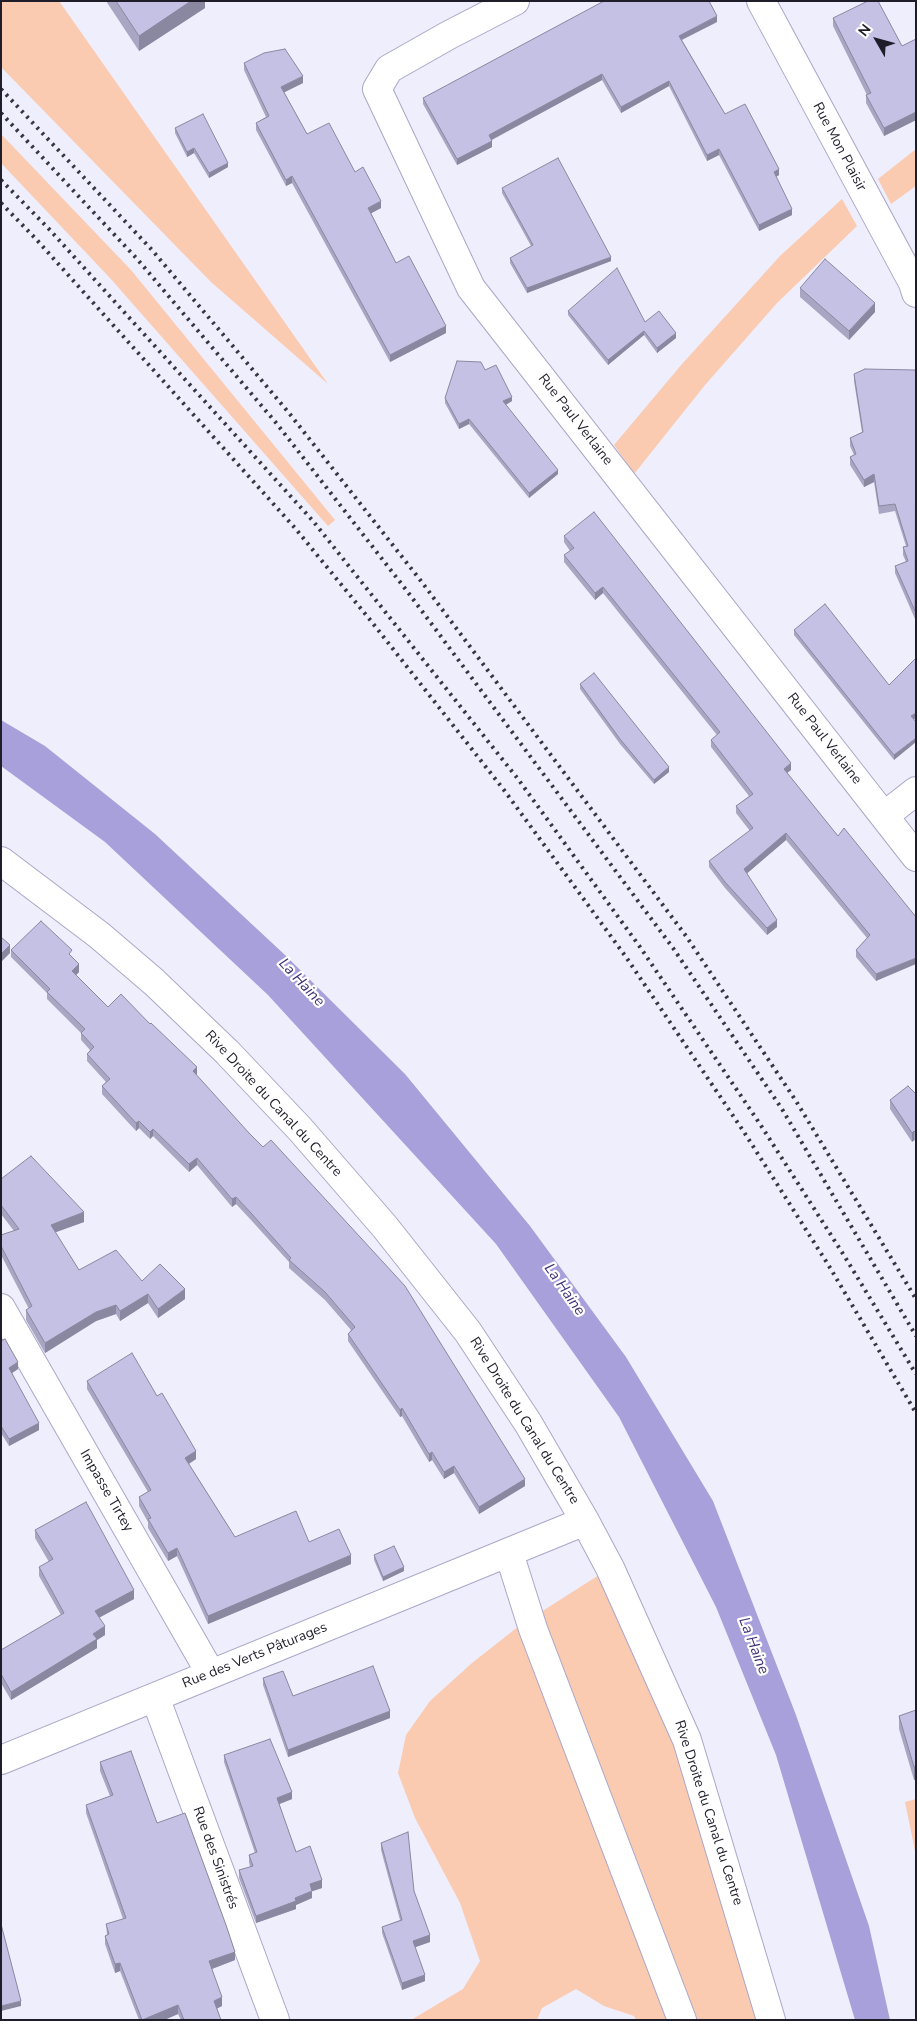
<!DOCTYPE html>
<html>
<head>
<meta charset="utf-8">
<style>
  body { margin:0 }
  #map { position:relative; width:917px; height:2021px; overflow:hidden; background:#efeefc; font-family:"Nunito Sans",sans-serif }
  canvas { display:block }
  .frame { position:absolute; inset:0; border:2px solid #1f1d2a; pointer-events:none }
  .north { position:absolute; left:852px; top:15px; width:50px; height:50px; -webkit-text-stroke:4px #fff; paint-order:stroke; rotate:308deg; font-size:14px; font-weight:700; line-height:20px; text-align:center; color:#1f1d2a }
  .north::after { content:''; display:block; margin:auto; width:18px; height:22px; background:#1f1d2a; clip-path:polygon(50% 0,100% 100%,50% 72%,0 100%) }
</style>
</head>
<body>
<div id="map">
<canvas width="917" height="2021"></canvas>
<div class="frame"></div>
<div class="north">N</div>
</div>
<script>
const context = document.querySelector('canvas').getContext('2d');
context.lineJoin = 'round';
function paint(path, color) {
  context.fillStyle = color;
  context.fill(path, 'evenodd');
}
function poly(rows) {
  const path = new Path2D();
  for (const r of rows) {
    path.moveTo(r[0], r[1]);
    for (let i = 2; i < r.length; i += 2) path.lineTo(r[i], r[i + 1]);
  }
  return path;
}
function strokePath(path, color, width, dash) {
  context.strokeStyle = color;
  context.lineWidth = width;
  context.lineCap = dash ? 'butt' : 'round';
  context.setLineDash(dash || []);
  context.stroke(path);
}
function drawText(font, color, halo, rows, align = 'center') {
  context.font = font + ' "Nunito Sans",sans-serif';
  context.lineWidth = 4.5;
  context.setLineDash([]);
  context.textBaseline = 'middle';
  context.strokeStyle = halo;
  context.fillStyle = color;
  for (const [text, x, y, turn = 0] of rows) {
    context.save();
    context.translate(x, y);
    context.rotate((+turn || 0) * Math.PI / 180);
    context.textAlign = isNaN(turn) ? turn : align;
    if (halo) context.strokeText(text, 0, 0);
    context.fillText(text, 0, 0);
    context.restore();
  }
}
paint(poly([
  [1,1,59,1,328,384,211,282,1,67],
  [1,134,131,270,335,520,328,526,110,278,1,163],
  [916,149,916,186,891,204,878,179],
  [842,199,857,226,777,303,705,385,634,474,614,445,682,364,780,256],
  [610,1568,638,1629,771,2020,636,2020,634,2016,604,2006,576,1989,542,2008,537,2020,411,2020,463,1989,480,1961,460,1903,415,1818,398,1773,406,1735,430,1701,472,1663,519,1626],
  [916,1799,916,1856,905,1802]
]), '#facab1');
paint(poly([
  [1,720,45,746,155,834,285,955,405,1074,530,1226,626,1357,713,1501,796,1715,869,1926,890,2020,855,2020,776,1755,716,1607,619,1417,496,1244,268,995,105,842,1,766]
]), '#a7a0db');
const minor = poly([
  [515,1,449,35,389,69,377,89,471,288,916,857],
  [761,1,913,283,916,293],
  [884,816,916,791],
  [1,861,99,935,154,982,227,1052,300,1129,385,1227,468,1332,528,1423,585,1521,610,1568,687,1740,771,2020],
  [1,1308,211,1674],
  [509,1553,533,1629,682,2020],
  [155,1697,275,2020],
  [1,1760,585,1521]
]);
strokePath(minor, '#aaa7c8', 30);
strokePath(minor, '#fff', 28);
strokePath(poly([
  [1,89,152,250,289,413,421,581,686,936,796,1101,916,1299],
  [1,113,138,260,277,424,407,591,673,948,782,1109,916,1336],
  [1,180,49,229,313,521,518,779,640,947,760,1124,845,1257,916,1374],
  [1,203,36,239,295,528,371,621,504,790,626,957,744,1132,829,1266,916,1413]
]), '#373542', 4, [2.5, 5]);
paint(poly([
  [106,1,205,1,205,8,139,51],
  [833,18,902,46,916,39,916,120,884,136,866,103,866,95,867,95,833,26],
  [717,22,682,40,725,114,779,175,776,177,792,215,759,231,719,155,707,161,669,86,621,113,602,80,492,140,492,147,457,165,423,104,423,98],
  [244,63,303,83,284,92,307,134,355,172,381,208,371,213,396,263,446,333,390,362,292,183,286,186,256,130,256,123,266,117,244,70],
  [175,128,228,167,209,178,194,153,187,157,175,133],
  [502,188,611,261,527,293,510,263,510,258,531,246,502,193],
  [800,288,875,312,849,340,800,297],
  [568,311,645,322,676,338,657,353,644,335,608,365,568,315],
  [485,370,512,401,506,405,558,474,529,498,469,424,459,429,445,403,445,398],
  [916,370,915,619,895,573,895,566,906,562,903,555,903,547,906,546,895,511,879,514,874,482,864,487,850,465,850,457,854,455,850,446,850,438,862,432,854,381,854,374],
  [564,536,791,770,787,773,838,836,916,917,876,981,856,957,856,950,867,938,786,840,747,873,777,927,767,935,725,888,709,867,709,861,750,831,736,813,736,806,749,796,711,747,711,740,717,735,603,593,595,600,564,562,564,555,570,551,564,542],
  [794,630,913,719,894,760,794,635],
  [580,684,669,772,654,784,620,744,580,689],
  [11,950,72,957,79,972,76,975,108,1007,197,1074,196,1075,525,1486,479,1514,454,1473,444,1479,432,1460,429,1462,402,1416,400,1417,348,1341,348,1334,351,1330,325,1300,289,1268,289,1262,251,1220,236,1204,232,1207,197,1165,189,1172,153,1136,150,1139,139,1128,136,1131,102,1094,102,1086,106,1082,87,1061,87,1054,90,1050,81,1040,81,1033,47,999,47,993,11,957],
  [916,1094,916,1142,914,1140,912,1142,890,1109,890,1100],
  [1,1179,84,1222,55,1232,79,1270,142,1281,185,1299,158,1318,148,1303,120,1321,116,1314,96,1321,45,1353,26,1320,26,1310,29,1309,1,1255,1,1235,14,1231,1,1214],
  [1,1341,18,1369,12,1373,39,1430,9,1446,1,1433],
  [87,1381,157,1396,196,1459,189,1464,235,1537,309,1542,351,1564,208,1624,177,1556,168,1561,148,1528,148,1522,139,1506,139,1497,148,1492,87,1389],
  [35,1530,134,1599,99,1617,105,1635,97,1640,97,1648,11,1700,1,1683,1,1650,61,1615,39,1576,39,1567,49,1562,35,1538],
  [374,1555,404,1571,383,1581,374,1560],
  [263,1678,293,1696,390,1718,288,1757,263,1685],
  [916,1710,916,1779,914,1780,899,1729,899,1716],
  [224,1755,292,1799,279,1804,296,1852,322,1888,312,1891,312,1898,296,1905,296,1909,256,1923,239,1878,239,1870,250,1867,249,1862,249,1855,255,1853,224,1762],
  [100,1762,157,1823,235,1960,212,1969,222,2006,217,2008,221,2020,181,2020,178,2014,164,2020,139,2020,120,1971,115,1973,105,1944,105,1936,107,1935,106,1924,123,1919,86,1813,86,1805,110,1796,100,1771],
  [381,1843,414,1891,430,1942,415,1947,425,1981,402,1990,382,1933,382,1927,400,1920,381,1850]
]), '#a9a6c4');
paint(poly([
  [191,1,205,1,205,8,139,51,139,36],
  [717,16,717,22,679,41,679,36],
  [602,74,602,80,489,141,489,135],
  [303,76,303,83,281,94,281,87],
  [669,81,669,86,621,113,621,107],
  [916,112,916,120,884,136,884,128],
  [492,141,492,147,457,165,457,159],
  [194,148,194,153,187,157,187,152],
  [719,149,719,155,707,161,707,155],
  [228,163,228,167,209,178,209,173],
  [779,169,779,175,774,178,774,172],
  [292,176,292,183,286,186,286,180],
  [381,201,381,208,368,215,368,208],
  [792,209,792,215,759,231,759,225],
  [611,257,611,261,527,293,527,288],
  [875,303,875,312,849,340,849,331],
  [446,326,446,333,390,362,390,355],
  [644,331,644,335,608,365,608,360],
  [676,333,676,338,657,353,657,348],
  [512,397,512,401,503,406,503,401],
  [469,419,469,424,459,429,459,424],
  [558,470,558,474,529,498,529,493],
  [874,474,874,482,864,487,864,480],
  [603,587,603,593,595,600,595,593],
  [916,713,916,718,911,721,911,716],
  [916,738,916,742,894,760,894,755],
  [791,763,791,770,784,775,784,769],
  [669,767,669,772,654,784,654,780],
  [786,833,786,840,744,876,744,869],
  [777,920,777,927,767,935,767,928],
  [10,945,10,953,1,962,1,954],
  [916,958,916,964,876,981,876,974],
  [79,964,79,972,72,979,72,971],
  [197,1067,197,1074,193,1078,193,1071],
  [139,1121,139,1128,136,1131,136,1123],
  [153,1129,153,1136,150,1139,150,1132],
  [914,1131,914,1140,912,1142,912,1133],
  [197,1158,197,1165,189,1172,189,1164],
  [236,1197,236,1204,232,1207,232,1199],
  [84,1212,84,1222,51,1234,51,1225],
  [185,1289,185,1299,158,1318,158,1309],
  [148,1294,148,1303,120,1321,120,1311],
  [116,1305,116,1314,96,1321,45,1353,45,1343,96,1312],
  [18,1362,18,1369,9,1375,9,1368],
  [402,1408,402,1416,400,1417,400,1410],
  [39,1423,39,1430,9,1446,9,1439],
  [196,1451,196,1459,185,1466,185,1458],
  [432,1452,432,1460,429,1462,429,1454],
  [454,1466,454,1473,444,1479,444,1472],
  [525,1479,525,1486,479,1514,479,1507],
  [177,1548,177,1556,168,1561,168,1553],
  [351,1555,351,1564,208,1624,208,1616],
  [404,1567,404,1571,383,1581,383,1577],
  [134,1590,134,1599,95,1620,95,1611],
  [105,1626,105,1635,97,1640,97,1648,11,1700,11,1692],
  [390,1711,390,1718,288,1757,288,1750],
  [916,1766,916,1779,914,1780,914,1767],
  [292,1792,292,1799,277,1805,277,1798],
  [322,1880,322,1888,310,1892,310,1884],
  [312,1891,312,1898,296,1905,296,1909,256,1923,256,1916],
  [430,1935,430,1942,413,1948,413,1941],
  [235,1952,235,1960,209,1970,209,1961],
  [120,1963,120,1971,115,1973,115,1964],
  [425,1975,425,1981,402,1990,402,1983],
  [222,1997,222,2006,214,2010,214,2001],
  [21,2001,21,2006,1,2011,1,2006],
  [178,2005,178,2014,164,2020,142,2020]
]), '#8a87a0');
const building = poly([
  [116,1,191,1,139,36,116,1],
  [604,1,709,1,717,16,679,36,725,114,745,104,779,169,774,172,792,209,759,225,719,149,707,155,669,81,621,107,602,74,489,135,492,141,457,159,423,98,604,1],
  [868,1,878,1,902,46,916,39,916,112,884,128,866,95,871,93,833,18,868,1],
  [285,49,303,76,281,87,307,134,329,123,355,172,363,167,381,201,368,208,396,263,409,256,446,326,390,355,292,176,286,180,256,123,269,116,244,63,264,53,285,49],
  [203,114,228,163,209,173,194,148,187,152,175,128,203,114],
  [558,158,611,257,527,288,510,258,533,245,502,188,558,158],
  [825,259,875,303,849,331,800,288,825,259],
  [617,268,645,322,659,311,676,333,657,348,644,331,608,360,568,311,617,268],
  [457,361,481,362,485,370,496,365,512,397,503,401,558,470,529,493,469,419,459,424,445,398,457,361],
  [865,369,916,370,915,611,895,566,908,561,903,547,908,546,895,504,879,506,874,474,864,480,850,457,856,454,850,438,863,432,854,374,865,369],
  [594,512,791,763,784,769,838,836,844,828,916,917,916,958,876,974,856,950,870,935,786,833,744,869,777,920,767,928,725,882,709,861,753,828,736,806,753,794,711,740,720,732,603,587,595,593,564,555,574,548,564,536,594,512],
  [825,604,889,685,916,658,916,713,911,716,916,722,916,738,894,755,794,630,825,604],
  [594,673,669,767,654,780,620,739,580,684,594,673],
  [41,921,72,950,69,954,79,964,72,971,108,1007,121,994,150,1024,151,1023,197,1067,193,1071,249,1133,263,1147,271,1140,405,1286,525,1479,479,1507,454,1466,444,1472,432,1452,429,1454,402,1408,400,1410,348,1334,355,1327,325,1292,289,1260,291,1258,251,1213,236,1197,232,1199,197,1158,189,1164,153,1129,150,1132,139,1121,136,1123,102,1086,110,1079,87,1054,94,1047,81,1033,85,1029,47,992,50,989,11,950,41,921],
  [1,937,10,945,1,954,1,937],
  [908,1086,916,1094,916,1133,914,1131,912,1133,890,1100,908,1086],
  [31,1156,84,1212,51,1225,79,1270,116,1250,142,1281,160,1264,185,1289,158,1309,148,1294,120,1311,116,1305,96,1312,45,1343,26,1310,32,1306,1,1246,1,1235,19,1229,1,1205,1,1179,31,1156],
  [5,1339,18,1362,9,1368,39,1423,9,1439,1,1426,1,1341,5,1339],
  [132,1353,157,1396,162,1393,196,1451,185,1458,235,1537,296,1511,309,1542,339,1529,351,1555,208,1616,177,1548,168,1553,148,1519,151,1518,139,1497,151,1490,87,1381,132,1353],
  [86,1502,134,1590,95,1611,105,1626,93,1634,97,1639,11,1692,1,1674,1,1650,64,1613,39,1567,53,1559,35,1530,86,1502],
  [394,1546,404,1567,383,1577,374,1555,394,1546],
  [373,1666,390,1711,288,1750,263,1678,283,1671,293,1696,373,1666],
  [916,1710,916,1766,914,1767,899,1716,916,1710],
  [270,1739,292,1792,277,1798,296,1852,310,1846,322,1880,310,1884,312,1891,295,1898,296,1901,256,1916,239,1870,253,1866,249,1855,257,1852,224,1755,270,1739],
  [131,1751,157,1823,185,1813,226,1925,235,1952,209,1961,222,1997,214,2001,221,2020,184,2020,178,2005,142,2020,120,1963,115,1964,105,1936,109,1934,106,1924,126,1918,86,1805,113,1795,100,1762,131,1751],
  [408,1832,414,1891,430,1935,413,1941,425,1975,402,1983,382,1927,402,1920,381,1843,408,1832],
  [1,1924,21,2001,1,2006,1,1924]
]);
paint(building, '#c5c1e4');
strokePath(building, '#8a87a0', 1);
drawText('14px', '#1f1d2a', '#fff', [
  ["Rue Mon Plaisir",839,147,62],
  ["Rue Paul Verlaine",575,420,52],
  ["Rue Paul Verlaine",824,739,52],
  ["Rive Droite du Canal du Centre",273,1104,47],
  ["Rive Droite du Canal du Centre",524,1421,58],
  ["Impasse Tirtey",106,1491,60],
  ["Rue des Verts Pâturages",255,1656,-22],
  ["Rive Droite du Canal du Centre",708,1813,72],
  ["Rue des Sinistrés",215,1858,70]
]);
drawText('italic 15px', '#3f3076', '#fff', [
  ["La Haine",301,983,47],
  ["La Haine",564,1290,55],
  ["La Haine",753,1646,69]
]);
</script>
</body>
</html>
